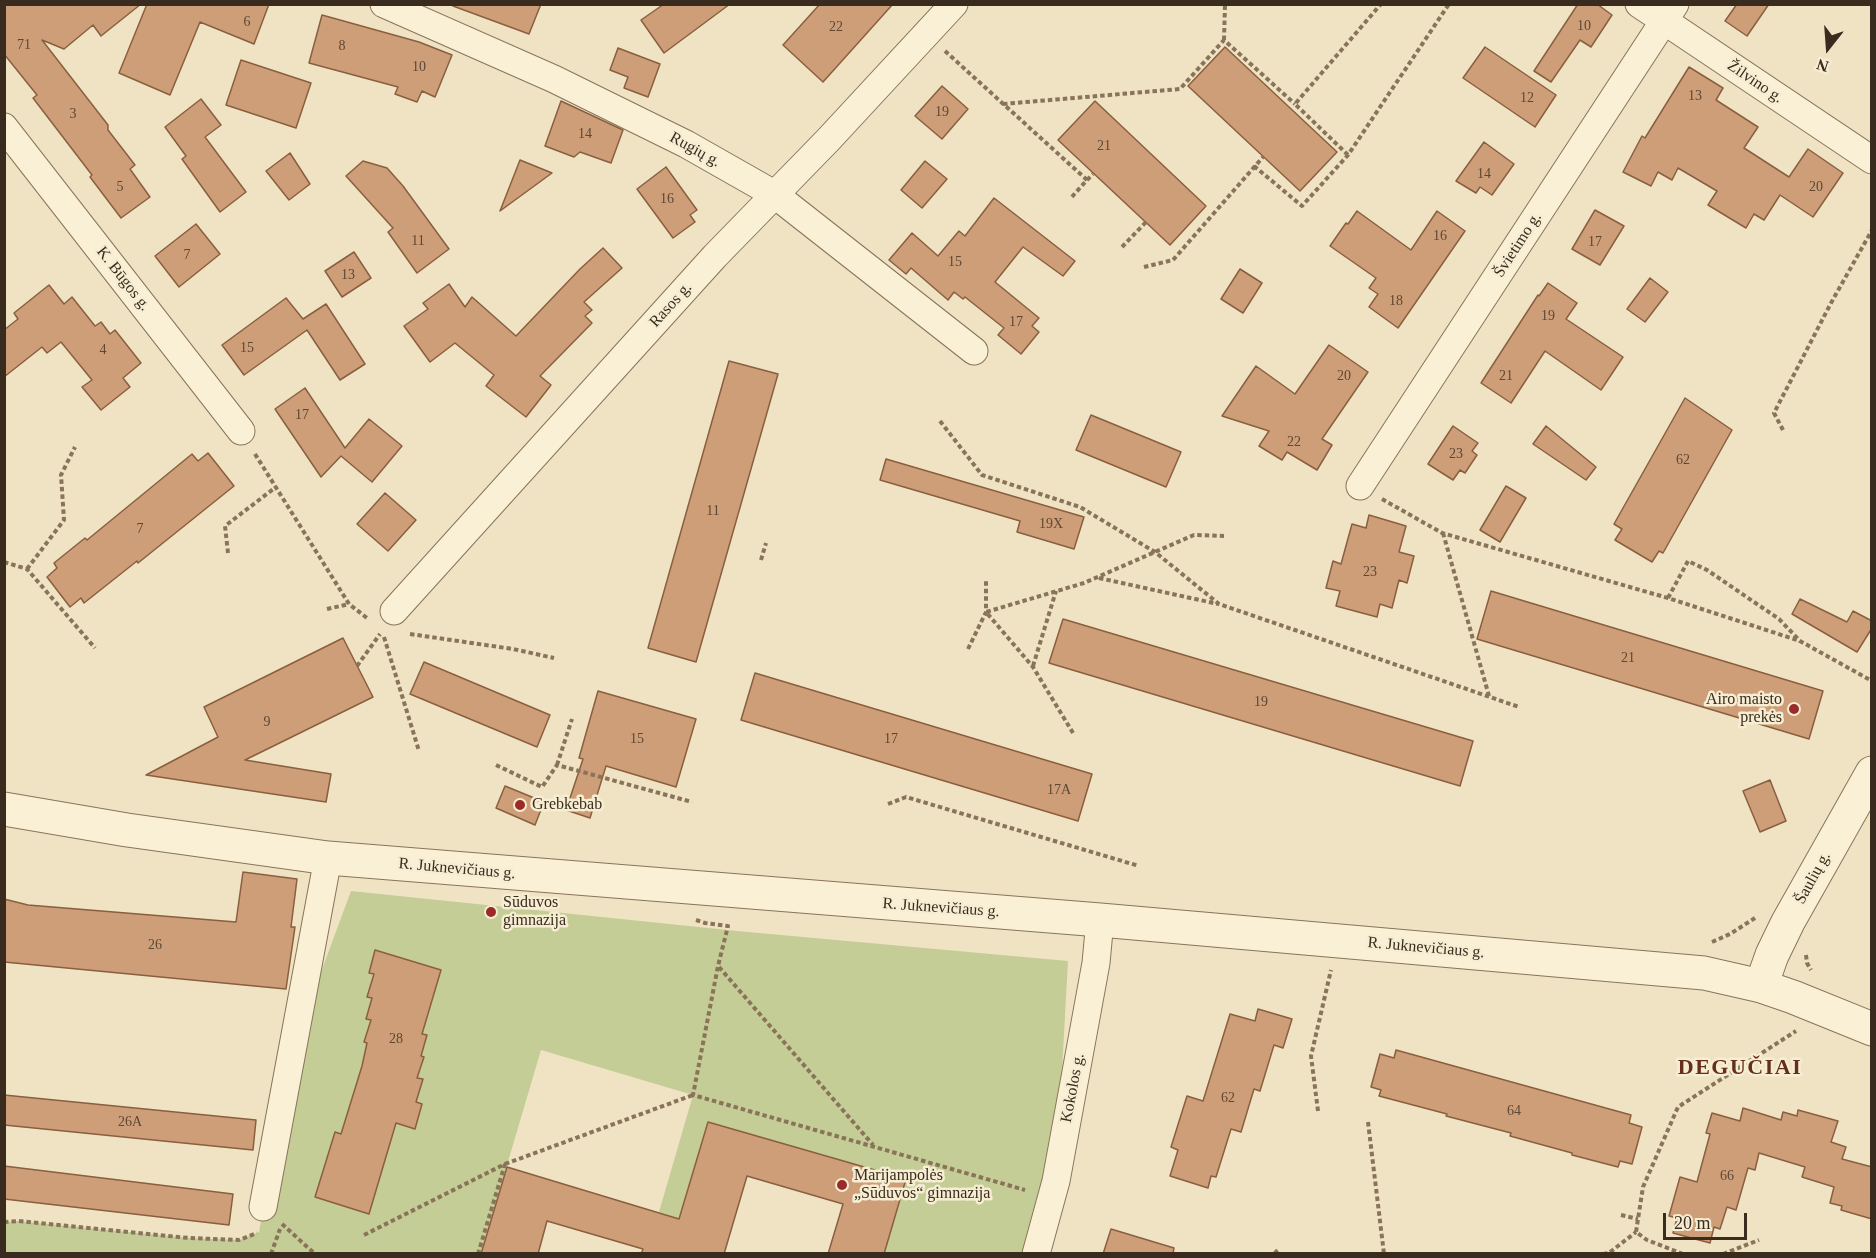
<!DOCTYPE html>
<html>
<head>
<meta charset="utf-8">
<style>
  body { margin:0 }
  #map { position:relative; width:1876px; height:1258px; overflow:hidden; background:#efe3c3; font-family:Georgia,serif }
  canvas { display:block }
  .frame { position:absolute; inset:0; border:6px solid #392c1e; pointer-events:none }
  .north { position:absolute; left:1798px; top:18px; width:60px; height:60px; -webkit-text-stroke:4px #f6edd3; paint-order:stroke; rotate:197deg; font-size:16px; font-weight:700; line-height:24px; text-align:center; color:#392c1e }
  .north::after { content:''; display:block; margin:auto; width:21px; height:27px; background:#392c1e; clip-path:polygon(50% 0,100% 100%,50% 72%,0 100%) }
  .scale { position:absolute; left:1663px; top:1213px; width:84px; height:27px; box-sizing:border-box; border:3px solid #392c1e; border-top:0; padding-left:8px; font-size:18px; line-height:21px; white-space:nowrap; color:#392c1e; -webkit-text-stroke:4px #f6edd3; paint-order:stroke }
</style>
</head>
<body>
<div id="map">
<canvas width="1876" height="1258"></canvas>
<div class="frame"></div>
<div class="north">N</div>
<div class="scale">20 m</div>
</div>
<script>
const context = document.querySelector('canvas').getContext('2d');
context.lineJoin = 'round';
function paint(path, color) {
  context.fillStyle = color;
  context.fill(path, 'evenodd');
}
function poly(rows) {
  const path = new Path2D();
  for (const r of rows) {
    path.moveTo(r[0], r[1]);
    for (let i = 2; i < r.length; i += 2) path.lineTo(r[i], r[i + 1]);
  }
  return path;
}
function strokePath(path, color, width, dash) {
  context.strokeStyle = color;
  context.lineWidth = width;
  context.lineCap = dash ? 'butt' : 'round';
  context.setLineDash(dash || []);
  context.stroke(path);
}
function drawText(font, color, halo, rows, align = 'center') {
  context.font = font + ' Georgia,serif';
  context.lineWidth = 5;
  context.setLineDash([]);
  context.textBaseline = 'middle';
  context.strokeStyle = halo;
  context.fillStyle = color;
  for (const [text, x, y, turn = 0] of rows) {
    context.save();
    context.translate(x, y);
    context.rotate((+turn || 0) * Math.PI / 180);
    context.textAlign = isNaN(turn) ? turn : align;
    if (halo) context.strokeText(text, 0, 0);
    context.fillText(text, 0, 0);
    context.restore();
  }
}
paint(poly([
  [351,891,737,931,1068,961,1056,1181,1036,1253,884,1253,906,1179,856,1164,851,1178,830,1158,708,1122,679,1219,659,1212,693,1095,541,1050,481,1253,5,1253,4,1222,18,1221,189,1238,239,1240,259,1232,294,1045]
]), '#c5cd96');
const building = poly([
  [4,4,141,4,101,36,93,25,64,49,42,40,108,125,108,130,135,165,130,169,150,197,121,218,90,177,92,175,33,98,37,95,4,54,4,4],
  [147,4,269,4,254,44,200,22,170,95,119,73,147,4],
  [453,4,541,4,529,34,453,6,453,4],
  [664,4,730,4,664,53,641,20,664,4],
  [820,4,893,4,823,82,783,45,820,4],
  [1578,4,1597,4,1612,15,1591,47,1580,40,1551,82,1534,71,1578,4],
  [1737,4,1769,4,1747,36,1725,21,1737,4],
  [322,15,419,42,452,55,435,97,422,91,417,102,395,94,398,87,309,63,322,15],
  [1225,47,1337,152,1300,191,1188,86,1225,47],
  [1485,47,1556,95,1535,127,1463,78,1485,47],
  [618,48,660,64,648,97,624,88,628,77,610,70,618,48],
  [241,60,311,83,296,128,226,105,241,60],
  [1689,67,1723,88,1716,100,1758,127,1744,148,1789,177,1808,149,1843,173,1813,217,1780,195,1764,220,1754,214,1746,228,1708,205,1717,191,1678,168,1672,180,1658,172,1651,186,1623,172,1642,136,1645,138,1689,67],
  [942,86,968,109,942,139,915,116,942,86],
  [201,99,221,125,205,137,246,192,220,212,182,159,186,156,165,127,201,99],
  [561,101,623,130,611,163,580,152,574,157,545,146,561,101],
  [1095,101,1206,206,1170,245,1058,140,1095,101],
  [1484,142,1514,164,1492,195,1480,187,1476,193,1456,181,1484,142],
  [290,153,310,184,289,200,266,171,290,153],
  [520,160,552,173,500,211,520,160],
  [363,161,387,168,403,186,449,249,417,273,388,232,393,228,346,176,363,161],
  [925,161,947,179,922,208,901,190,925,161],
  [666,167,697,210,690,215,695,222,673,238,637,189,666,167],
  [994,198,1075,261,1063,276,1023,247,995,282,1039,318,1032,326,1039,332,1021,354,998,335,1004,328,965,297,963,299,954,292,948,300,911,268,906,274,889,260,912,233,938,256,959,231,965,236,994,198],
  [1595,210,1624,226,1600,265,1572,249,1595,210],
  [1357,211,1411,250,1437,211,1465,231,1398,328,1369,307,1378,294,1369,288,1376,278,1330,246,1346,223,1348,224,1357,211],
  [196,224,220,254,179,287,155,256,196,224],
  [603,248,622,268,584,302,592,310,585,316,592,323,540,376,551,385,526,417,486,386,494,375,455,343,430,362,404,326,428,309,423,303,449,284,465,307,472,297,516,336,580,269,603,248],
  [354,252,371,278,342,297,325,271,354,252],
  [1240,269,1262,283,1243,313,1221,299,1240,269],
  [1650,278,1668,292,1645,322,1627,309,1650,278],
  [1548,283,1577,303,1566,319,1623,357,1601,390,1545,351,1511,403,1481,383,1538,295,1539,296,1548,283],
  [49,285,64,304,72,297,95,326,101,322,110,334,115,330,141,363,123,378,130,387,101,410,82,387,92,380,61,342,47,353,42,347,4,377,4,330,18,319,14,313,49,285],
  [286,298,303,319,326,304,365,364,340,380,307,330,244,375,222,345,286,298],
  [1329,345,1368,372,1322,439,1332,445,1317,470,1287,452,1282,460,1259,446,1269,431,1222,416,1256,366,1295,394,1329,345],
  [729,361,778,374,696,662,648,648,729,361],
  [305,388,345,448,369,419,402,446,372,482,341,456,321,477,275,409,305,388],
  [1685,398,1732,430,1663,553,1659,551,1652,562,1615,540,1622,529,1614,524,1685,398],
  [1091,415,1181,452,1166,487,1076,450,1091,415],
  [1453,426,1478,443,1472,451,1477,455,1465,473,1460,470,1453,480,1428,464,1453,426],
  [1546,426,1596,467,1586,480,1533,444,1546,426],
  [208,453,234,486,138,563,137,561,84,603,81,598,70,607,47,577,57,568,54,563,85,538,87,540,192,454,198,461,208,453],
  [886,459,1084,517,1074,549,1017,532,1020,521,880,480,886,459],
  [1506,486,1526,498,1500,542,1480,530,1506,486],
  [385,493,416,520,388,551,357,524,385,493],
  [1369,515,1406,526,1399,552,1414,556,1407,583,1399,580,1392,608,1380,604,1377,617,1336,606,1340,591,1326,588,1333,561,1341,564,1352,524,1366,528,1369,515],
  [1491,591,1823,691,1809,739,1477,639,1491,591],
  [1800,599,1847,622,1853,611,1872,621,1872,628,1857,652,1792,614,1800,599],
  [1063,619,1473,741,1460,786,1049,663,1063,619],
  [343,638,373,697,245,760,331,774,326,802,146,775,218,737,204,707,343,638],
  [424,662,550,715,537,747,410,694,424,662],
  [755,673,1092,774,1078,821,741,720,755,673],
  [598,691,696,719,676,787,606,766,590,818,566,810,583,759,579,758,598,691],
  [1770,780,1786,821,1760,832,1743,791,1770,780],
  [505,786,544,802,535,825,496,808,505,786],
  [243,872,297,879,291,927,295,927,286,989,4,962,4,899,28,905,236,922,243,872],
  [375,950,441,970,422,1034,427,1035,421,1056,424,1057,417,1078,423,1079,416,1102,422,1104,415,1129,396,1123,369,1214,315,1197,335,1132,341,1134,362,1066,367,1043,364,1042,371,1020,366,1019,372,998,367,997,374,974,369,973,375,950],
  [1258,1009,1292,1019,1283,1048,1274,1045,1260,1091,1254,1089,1241,1132,1231,1129,1216,1177,1211,1176,1208,1188,1170,1176,1178,1150,1171,1147,1187,1096,1203,1101,1230,1014,1255,1021,1258,1009],
  [1396,1050,1631,1115,1629,1123,1642,1127,1632,1164,1620,1161,1618,1167,1572,1155,1572,1153,1510,1136,1511,1133,1446,1116,1447,1114,1379,1096,1381,1090,1371,1087,1380,1054,1394,1058,1396,1050],
  [4,1095,256,1120,253,1150,4,1125,4,1095],
  [1743,1108,1781,1120,1783,1112,1797,1116,1798,1110,1838,1121,1831,1142,1846,1147,1842,1159,1872,1167,1872,1219,1841,1210,1842,1206,1830,1203,1834,1187,1802,1177,1805,1167,1759,1153,1755,1170,1748,1168,1736,1210,1727,1207,1720,1229,1714,1227,1710,1243,1673,1233,1677,1218,1669,1216,1680,1177,1697,1182,1710,1134,1706,1133,1712,1113,1740,1121,1743,1108],
  [708,1122,906,1179,884,1254,828,1254,843,1204,747,1176,724,1254,641,1254,643,1249,547,1221,538,1254,481,1254,507,1167,679,1219,708,1122],
  [4,1166,233,1194,229,1225,4,1199,4,1166],
  [1111,1229,1174,1248,1173,1254,1103,1254,1111,1229]
]);
paint(building, '#ce9e78');
strokePath(building, '#895f3f', 1.5);
const minor = poly([
  [384,4,554,79,686,144,774,194,974,351],
  [1639,4,1872,160],
  [4,127,241,431],
  [1360,486,1675,4],
  [394,611,715,256,828,140,954,4],
  [263,1207,328,858],
  [1036,1254,1056,1181,1096,963,1100,920]
]);
const tertiary = poly([
  [4,809,127,830,328,858,1100,920,1704,973,1761,986,1793,997,1872,1029],
  [1761,986,1772,955,1788,922,1872,773]
]);
strokePath(minor, '#897459', 29);
strokePath(tertiary, '#897459', 35);
strokePath(poly([
  [1224,40,1225,4],
  [945,51,1087,180,1070,199],
  [1003,104,1180,89,1224,40,1295,104],
  [1348,155,1295,104,1381,4],
  [1254,166,1302,206,1348,155,1449,4],
  [1087,180,1093,174],
  [1122,247,1146,222],
  [1144,267,1173,260,1263,157],
  [940,421,982,475,1080,507,1155,552,1219,604,1519,707],
  [1783,430,1774,413,1831,303,1872,230],
  [255,454,349,604,367,618],
  [1382,499,1442,533,1668,598,1800,641],
  [1443,533,1489,696],
  [228,553,225,526,276,487],
  [761,560,766,543],
  [4,562,27,569,95,648],
  [27,569,64,520,61,475,75,447],
  [1099,578,1218,604],
  [1668,598,1688,561,1707,570,1779,619,1800,641,1872,681],
  [327,609,349,604],
  [410,634,513,649,554,658],
  [384,637,419,751],
  [968,649,986,612,986,579],
  [357,666,380,634],
  [1033,666,1056,591],
  [1073,733,1033,667,986,612,1084,583,1194,535,1224,536],
  [496,765,542,787,557,765,692,802],
  [557,765,572,719],
  [888,804,906,797,1139,866],
  [696,920,705,923,728,926,718,966,693,1095,1025,1190],
  [1712,942,1730,934,1755,918],
  [1806,955,1807,963,1811,970],
  [719,967,873,1145],
  [1318,1111,1311,1056,1331,970],
  [1368,1122,1384,1254],
  [505,1164,693,1095],
  [1621,1215,1638,1219],
  [4,1222,18,1221,189,1238,239,1240,257,1233],
  [282,1224,315,1254],
  [364,1235,505,1164,478,1254],
  [1275,1250,1278,1254],
  [271,1254,280,1229],
  [1603,1254,1609,1253,1636,1232],
  [1683,1254,1647,1240,1636,1232,1643,1187,1678,1107,1796,1031],
  [1723,1254,1759,1240]
]), '#897459', 4, [4.5, 3]);
strokePath(minor, '#f9f0d6', 27);
strokePath(tertiary, '#f9f0d6', 33);
for (const [x, y, r, color] of [
  [1794,709,6,"#9a2b28"],
  [520,805,6,"#9a2b28"],
  [491,912,6,"#9a2b28"],
  [842,1185,6,"#9a2b28"]
]) {
  const dot = new Path2D();
  dot.arc(x, y, r, 0, 2 * Math.PI);
  context.fillStyle = color;
  context.fill(dot);
  strokePath(dot, '#f6edd3', 2);
}
drawText('14px', '#5e4834', null, [
  ["6",247,22],
  ["10",1584,26],
  ["22",836,27],
  ["71",24,45],
  ["8",342,46],
  ["10",419,67],
  ["13",1695,96],
  ["12",1527,98],
  ["19",942,112],
  ["3",73,114],
  ["14",585,134],
  ["21",1104,146],
  ["14",1484,174],
  ["5",120,187],
  ["20",1816,187],
  ["16",667,199],
  ["16",1440,236],
  ["11",418,241],
  ["17",1595,242],
  ["7",187,255],
  ["15",955,262],
  ["13",348,275],
  ["18",1396,301],
  ["19",1548,316],
  ["17",1016,322],
  ["15",247,348],
  ["4",103,350],
  ["20",1344,376],
  ["21",1506,376],
  ["17",302,415],
  ["22",1294,442],
  ["23",1456,454],
  ["62",1683,460],
  ["11",713,511],
  ["19X",1051,524],
  ["7",140,529],
  ["23",1370,572],
  ["21",1628,658],
  ["19",1261,702],
  ["9",267,722],
  ["15",637,739],
  ["17",891,739],
  ["17A",1059,790],
  ["26",155,945],
  ["28",396,1039],
  ["62",1228,1098],
  ["64",1514,1111],
  ["26A",130,1122],
  ["66",1727,1176]
]);
drawText('16px', '#392c1e', '#f6edd3', [
  ["Žilvino g.",1755,82,34],
  ["Rugių g.",695,150,29],
  ["Švietimo g.",1518,245,-57],
  ["K. Būgos g.",123,279,52],
  ["Rasos g.",671,305,-48],
  ["R. Juknevičiaus g.",457,869,5],
  ["Šaulių g.",1813,878,-61],
  ["R. Juknevičiaus g.",941,908,4],
  ["R. Juknevičiaus g.",1426,948,5],
  ["Kokolos g.",1073,1088,-79]
]);
drawText('16px', '#392c1e', '#f6edd3', [
  ["Airo maisto",1782,700,"right"],
  ["prekės",1782,718,"right"],
  ["Grebkebab",532,805],
  ["Sūduvos",503,903],
  ["gimnazija",503,921],
  ["Marijampolės",854,1176],
  ["„Sūduvos“ gimnazija",854,1194]
], 'left');
context.letterSpacing = '1.5px';
drawText('bold 22px', '#672e1c', '#f6edd3', [
  ["DEGUČIAI",1740,1068]
]);
context.letterSpacing = '0px';
</script>
</body>
</html>
